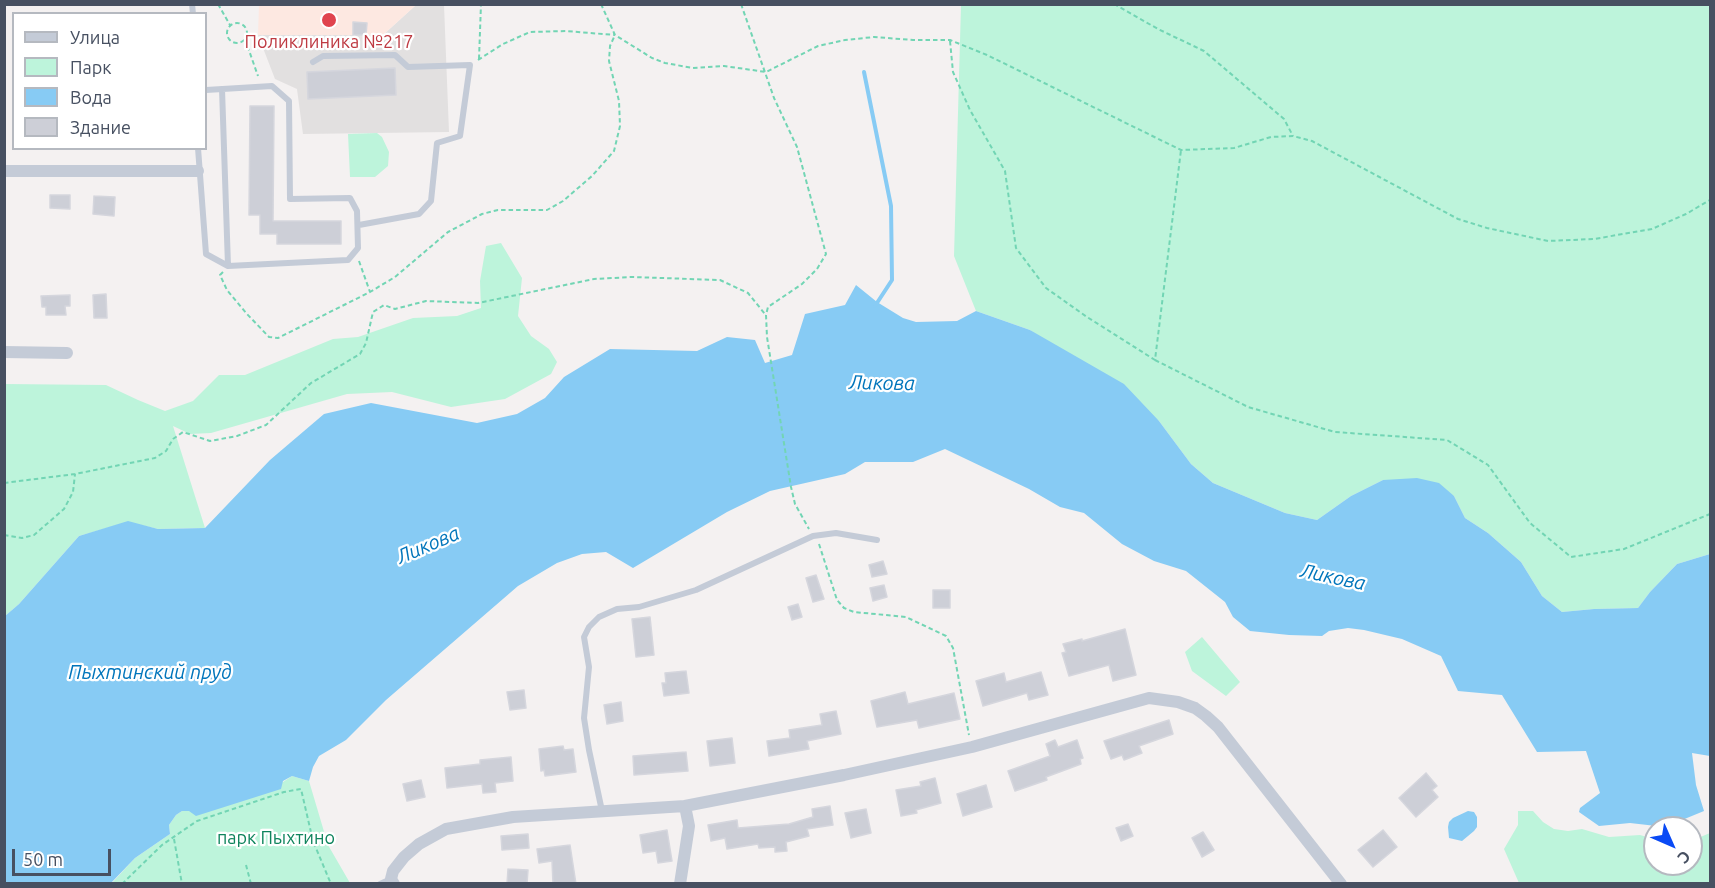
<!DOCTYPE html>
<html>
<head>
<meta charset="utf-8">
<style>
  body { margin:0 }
  #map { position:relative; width:1715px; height:888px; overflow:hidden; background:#f4f1f1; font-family:Ubuntu,sans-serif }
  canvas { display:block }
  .frame { position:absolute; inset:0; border:6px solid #475061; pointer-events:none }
  .legend { position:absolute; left:12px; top:12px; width:195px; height:138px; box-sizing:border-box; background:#fff; border:2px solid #b5b9c0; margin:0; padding:8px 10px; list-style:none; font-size:18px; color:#475061 }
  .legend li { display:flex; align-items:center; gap:12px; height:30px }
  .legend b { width:30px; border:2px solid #b5b9c0 }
  .north { position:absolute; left:1643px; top:816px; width:60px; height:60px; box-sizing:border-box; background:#fff; border:2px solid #b5b9c0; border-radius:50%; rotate:135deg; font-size:16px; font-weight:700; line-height:24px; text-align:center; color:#475061 }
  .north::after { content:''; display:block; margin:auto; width:21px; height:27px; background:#0a4af5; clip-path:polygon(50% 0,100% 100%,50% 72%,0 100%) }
  .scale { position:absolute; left:12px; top:849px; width:99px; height:27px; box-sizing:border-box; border:3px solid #475061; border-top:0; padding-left:8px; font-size:18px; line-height:21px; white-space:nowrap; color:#475061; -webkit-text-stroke:4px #fff; paint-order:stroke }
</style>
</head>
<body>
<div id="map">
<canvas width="1715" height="888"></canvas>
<div class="frame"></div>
<ul class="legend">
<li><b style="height:8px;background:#c4cbd7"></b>Улица</li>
<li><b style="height:16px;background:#bdf4db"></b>Парк</li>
<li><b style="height:16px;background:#87cbf4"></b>Вода</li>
<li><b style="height:16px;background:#cdcfd7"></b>Здание</li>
</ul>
<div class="north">С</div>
<div class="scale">50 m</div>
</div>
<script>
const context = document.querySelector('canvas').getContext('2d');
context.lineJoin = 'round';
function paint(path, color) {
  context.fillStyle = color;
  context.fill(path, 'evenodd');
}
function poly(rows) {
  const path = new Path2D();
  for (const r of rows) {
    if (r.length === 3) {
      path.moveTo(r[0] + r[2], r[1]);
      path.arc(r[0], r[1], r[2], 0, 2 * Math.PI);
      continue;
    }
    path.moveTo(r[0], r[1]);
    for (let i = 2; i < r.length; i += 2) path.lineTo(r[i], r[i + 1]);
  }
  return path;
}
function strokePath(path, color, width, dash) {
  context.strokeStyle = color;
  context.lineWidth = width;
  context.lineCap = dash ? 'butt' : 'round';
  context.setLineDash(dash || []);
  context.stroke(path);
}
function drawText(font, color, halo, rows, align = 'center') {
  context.font = font + ' Ubuntu,sans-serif';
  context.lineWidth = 4.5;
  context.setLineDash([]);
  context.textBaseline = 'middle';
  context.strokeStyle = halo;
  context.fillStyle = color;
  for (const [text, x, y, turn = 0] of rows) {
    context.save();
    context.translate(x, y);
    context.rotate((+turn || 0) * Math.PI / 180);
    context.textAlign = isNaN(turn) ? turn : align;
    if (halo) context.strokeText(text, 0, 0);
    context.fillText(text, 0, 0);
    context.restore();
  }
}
paint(poly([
  [416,5,444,5,449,132,303,134,297,89,275,79,258,35,383,35]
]), '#e2e0e0');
paint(poly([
  [259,5,416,5,383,35,258,35]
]), '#fde8e1');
paint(poly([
  [961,5,1710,5,1710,554,1677,564,1650,592,1638,608,1594,609,1562,612,1542,596,1521,562,1488,533,1465,518,1454,496,1383,480,1351,496,1317,520,1285,513,1213,483,1191,464,1159,421,1030,330,976,311,954,256],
  [377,133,382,137,389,152,388,166,375,177,350,177,348,134],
  [501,243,522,278,518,316,531,336,549,349,557,362,551,374,505,399,451,407,392,392,347,394,211,433,190,434,173,426,205,528,158,529,128,522,79,536,19,604,5,616,5,384,106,385,138,400,165,411,193,401,219,375,245,375,333,339,358,337,413,318,457,316,481,308,480,281,486,246],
  [1202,637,1240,682,1226,696,1192,671,1185,652],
  [292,776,309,781,328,845,350,883,111,884,135,858,170,834,169,825,176,815,182,811,189,811,283,782],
  [1518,811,1533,811,1543,822,1554,829,1568,831,1582,829,1609,837,1640,835,1654,839,1655,864,1691,864,1691,841,1710,833,1710,883,1519,883,1504,849,1518,825]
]), '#bdf4db');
paint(poly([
  [856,285,877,302,903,318,916,322,957,321,976,311,1030,330,1124,384,1159,421,1191,464,1213,483,1285,513,1317,520,1351,496,1383,480,1417,478,1439,483,1454,496,1465,518,1488,533,1521,562,1542,596,1562,612,1594,609,1638,608,1650,592,1677,564,1710,554,1710,756,1692,753,1696,785,1704,811,1665,827,1630,823,1599,826,1579,812,1580,808,1600,793,1586,751,1537,752,1502,695,1458,691,1441,656,1402,639,1364,630,1348,628,1329,631,1322,636,1289,635,1250,631,1233,617,1225,602,1186,571,1154,561,1122,544,1084,513,1060,507,1029,489,945,449,913,462,865,462,845,474,770,491,727,512,633,568,606,552,582,554,557,563,518,586,386,700,346,740,319,756,313,767,309,781,292,776,283,781,281,789,196,816,189,811,182,811,176,815,169,825,170,834,135,858,111,883,5,883,5,616,19,604,79,536,128,521,158,529,205,528,270,460,324,414,371,403,477,423,517,414,545,398,564,377,610,349,697,351,727,337,755,340,765,363,792,355,805,314,845,305],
  [1468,811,1474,812,1477,817,1477,827,1474,831,1462,841,1449,838,1448,827,1449,822,1453,818]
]), '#87cbf4');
strokePath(poly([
  [864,72,891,206,892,280,875,306]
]), '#87cbf4', 4);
const building = poly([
  [353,22,367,23,366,35,353,35,353,22],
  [395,68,396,95,308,99,307,72,395,68],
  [250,106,274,106,273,221,341,221,341,244,277,244,277,234,260,234,260,215,249,215,250,106],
  [50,195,70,195,70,209,50,208,50,195],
  [94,196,115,197,114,216,93,214,94,196],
  [106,294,107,318,94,318,93,295,106,294],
  [70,295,70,306,65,306,66,315,46,315,46,307,42,307,41,296,70,295],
  [883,561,887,574,872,577,869,565,883,561],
  [816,575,824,599,813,602,806,578,816,575],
  [884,585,887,597,873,601,870,588,884,585],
  [933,590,950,590,950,608,933,608,933,590],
  [798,604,802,617,792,620,788,607,798,604],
  [650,617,654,655,636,657,632,619,650,617],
  [1125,629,1136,675,1113,681,1109,665,1069,676,1062,653,1066,652,1063,644,1082,639,1082,641,1125,629],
  [686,671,689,693,664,696,662,683,666,683,665,673,686,671],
  [1041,672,1048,695,1029,700,1027,693,983,706,976,681,1004,673,1006,682,1041,672],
  [524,690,526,708,510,710,507,692,524,690],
  [905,692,908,704,954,693,960,719,919,728,917,720,877,727,871,701,905,692],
  [621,702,623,721,607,724,604,705,621,702],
  [836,711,841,734,807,741,809,749,769,756,767,741,790,738,789,730,822,725,820,714,836,711],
  [1169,720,1173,734,1139,746,1142,753,1124,760,1122,755,1111,759,1104,741,1169,720],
  [732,738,735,763,710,766,707,741,732,738],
  [1055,740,1058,747,1077,740,1083,758,1080,759,1081,764,1046,777,1047,780,1015,791,1008,771,1050,756,1046,744,1055,740],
  [563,746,564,750,573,749,576,772,545,776,544,770,541,771,539,749,563,746],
  [686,752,688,771,634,775,633,756,686,752],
  [511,757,513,781,495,783,496,792,483,793,482,784,447,788,445,768,480,764,480,760,511,757],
  [1426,773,1437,786,1432,790,1438,797,1416,817,1399,798,1426,773],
  [935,778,941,803,916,810,917,813,901,816,896,790,921,786,920,782,935,778],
  [421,780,425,797,407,801,403,784,421,780],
  [986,785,992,807,963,816,957,794,986,785],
  [830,806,833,825,807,829,809,836,786,842,787,851,775,852,775,847,759,848,758,844,727,849,725,838,711,841,708,825,737,820,738,828,789,824,813,817,812,809,830,806],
  [866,809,871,833,851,838,845,813,866,809],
  [1128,824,1133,836,1121,841,1116,828,1128,824],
  [667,830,672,861,658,863,656,851,643,853,640,835,667,830],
  [1383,830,1397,847,1373,867,1358,850,1383,830],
  [1203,832,1214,850,1202,857,1192,838,1203,832],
  [528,834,529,848,502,850,501,836,528,834],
  [570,845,576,884,553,884,552,861,539,863,537,849,570,845],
  [508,869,528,870,527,884,507,884,508,869]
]);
paint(building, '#cdcfd7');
strokePath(building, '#d5d6dd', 1.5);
strokePath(poly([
  [218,4,230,25],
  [601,4,615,35,652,58,665,63,693,68,724,66,766,72,818,46,845,40,874,37,913,40,950,40,987,55,1181,150,1234,148,1271,137,1293,136,1312,141,1458,219,1487,228,1548,241,1594,239,1652,229,1686,214,1710,200],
  [741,4,774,98,797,147,826,254,817,269,802,284,768,307,766,315,767,337,791,487,795,504,809,529],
  [1114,4,1158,29,1204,51,1284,119,1293,136],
  [237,33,10],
  [245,39,258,76],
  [950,41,953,72,970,110,1005,171,1016,248,1046,288,1087,317,1155,360,1181,150],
  [479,59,481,4],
  [478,60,503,44,530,32,566,31,615,35],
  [359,261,370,292],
  [223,272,220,275,227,290,247,314,269,337,278,338,370,292,395,277,448,232,482,214,498,210,547,210,563,201,592,176,614,151,620,126,619,101,609,61,610,46,615,35],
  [1155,360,1248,407,1335,432,1447,440,1488,465,1530,523,1571,557,1624,549,1710,514],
  [4,483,75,474,155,458,166,451,173,439,183,432,210,441,237,436,266,425,311,383,360,354,366,343,373,312,384,305,395,309,426,301,478,303,594,279,631,277,720,280,748,293,765,314],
  [4,535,22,538,34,535,64,509,73,492,75,474],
  [819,544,837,600,844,608,854,612,906,617,946,636,953,648,969,735],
  [174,839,182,884],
  [246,865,251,884],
  [122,884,162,845,197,821,284,792,301,789,313,841,331,884]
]), '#72d5b4', 2, [4.5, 3]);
strokePath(poly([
  [192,4,193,14],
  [313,62,323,56,395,55,408,67,470,65,460,136,437,143,431,201,419,214,359,225],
  [222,89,228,266],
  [198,148,206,254,228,266,348,260,358,248,357,211,350,198,290,199,289,101,272,86,206,90],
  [602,811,589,750,584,718,589,667,584,637,589,627,599,617,617,609,639,607,696,590,813,536,836,533,877,540],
  [380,884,391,879]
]), '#c4cbd7', 6);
strokePath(poly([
  [4,171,198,171],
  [4,352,67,353],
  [394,884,391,879,393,871,404,857,419,844,446,829,513,817,685,806,844,775,972,747,1149,698,1178,702,1195,708,1206,716,1218,727,1341,884],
  [680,884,689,826,685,806]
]), '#c4cbd7', 12);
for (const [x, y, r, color] of [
  [329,20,8,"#e0444e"]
]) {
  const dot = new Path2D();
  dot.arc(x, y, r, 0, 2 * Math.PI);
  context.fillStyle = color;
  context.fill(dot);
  strokePath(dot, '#fff', 2);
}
drawText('18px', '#be3a42', '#fff', [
  ["Поликлиника №217",329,42]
]);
drawText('18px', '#0f845d', '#fff', [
  ["парк Пыхтино",276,838]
]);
drawText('italic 20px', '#0075bb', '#fff', [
  ["Ликова",882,383,1],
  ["Ликова",428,545,-23],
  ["Ликова",1333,577,12],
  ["Пыхтинский пруд",150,672]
]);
</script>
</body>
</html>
